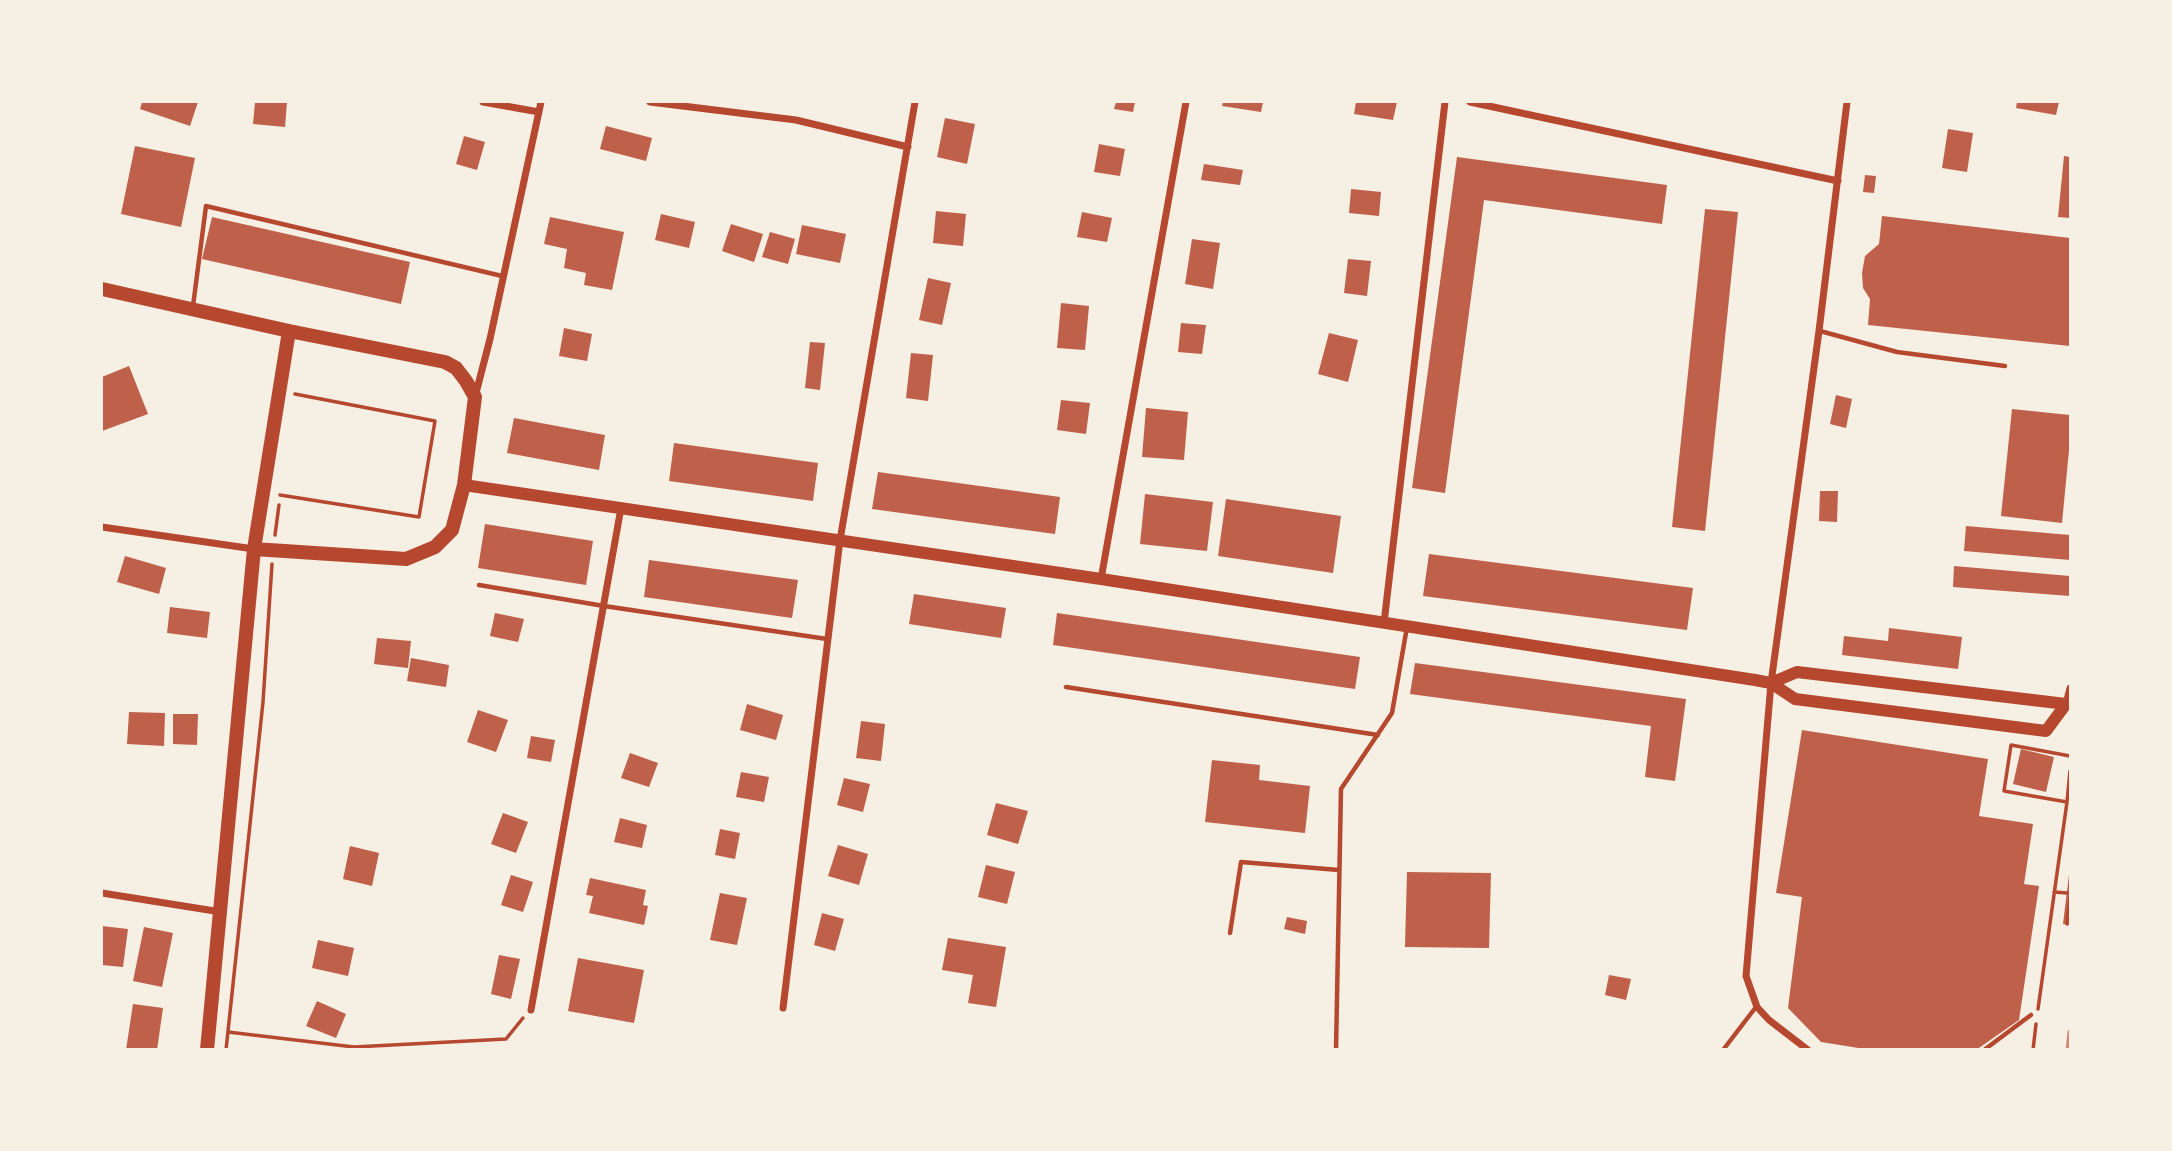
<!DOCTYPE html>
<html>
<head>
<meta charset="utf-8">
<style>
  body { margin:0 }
  #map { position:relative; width:2172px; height:1151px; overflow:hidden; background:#f6efe4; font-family:"Open Sans",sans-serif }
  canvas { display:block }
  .frame { position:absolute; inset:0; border:103px solid #f6efe4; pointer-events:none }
</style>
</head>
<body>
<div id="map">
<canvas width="2172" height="1151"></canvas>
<div class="frame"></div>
</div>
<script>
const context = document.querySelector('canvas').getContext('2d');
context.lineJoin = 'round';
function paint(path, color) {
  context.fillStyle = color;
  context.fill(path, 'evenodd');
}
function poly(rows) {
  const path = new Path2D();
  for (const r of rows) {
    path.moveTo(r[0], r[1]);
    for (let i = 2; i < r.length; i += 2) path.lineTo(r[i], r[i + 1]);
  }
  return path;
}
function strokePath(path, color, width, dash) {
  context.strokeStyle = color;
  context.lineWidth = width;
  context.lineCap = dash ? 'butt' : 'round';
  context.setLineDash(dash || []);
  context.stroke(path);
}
paint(poly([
  [142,102,198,102,190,126,140,109],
  [255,102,287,102,285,127,253,124],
  [1116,102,1135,102,1133,112,1114,109],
  [1223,102,1263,102,1261,112,1222,106],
  [1356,102,1397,102,1393,120,1354,114],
  [2017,102,2059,102,2056,115,2016,108],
  [945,118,975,124,967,164,937,157],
  [606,126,652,138,646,161,600,149],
  [1948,129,1973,133,1967,172,1942,168],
  [464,136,485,142,477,170,456,164],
  [1099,144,1125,149,1120,176,1094,172],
  [135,146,195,158,181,227,121,214],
  [2064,156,2070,157,2070,218,2058,217],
  [1457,157,1667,185,1662,224,1484,200,1445,493,1412,488],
  [1204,164,1243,170,1240,185,1201,180],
  [1865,175,1876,176,1874,193,1863,192],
  [1351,189,1381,192,1379,216,1349,213],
  [1705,209,1738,212,1705,531,1672,527],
  [936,211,966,214,963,246,933,243],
  [1082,212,1112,218,1107,242,1077,237],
  [661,214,695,222,689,248,655,240],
  [1882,216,2070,238,2070,346,1868,325,1870,299,1863,288,1862,273,1865,256,1879,244],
  [212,217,410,262,401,304,202,259],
  [550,217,624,232,612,290,584,285,586,273,564,268,567,249,544,244],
  [731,224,763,234,754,262,722,251],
  [802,225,846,234,840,263,796,254],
  [770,232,795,239,788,264,762,257],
  [1192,239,1220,243,1213,289,1185,284],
  [1348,259,1371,261,1367,296,1344,293],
  [928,278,951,283,942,325,919,320],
  [1061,303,1089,306,1085,350,1057,348],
  [1181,323,1206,325,1202,354,1178,352],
  [564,328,592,334,587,361,559,356],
  [1329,333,1358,340,1348,382,1318,374],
  [810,342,825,343,820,390,805,388],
  [911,353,933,355,928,401,906,398],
  [129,366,148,414,102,431,102,377],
  [1836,395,1852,399,1846,428,1830,424],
  [1061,400,1090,403,1086,434,1057,430],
  [1146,408,1188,412,1184,460,1142,457],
  [2012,409,2070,415,2070,440,2062,523,2001,516],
  [514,418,605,435,599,470,507,453],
  [674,443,818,463,813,501,669,481],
  [878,472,1060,497,1055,534,872,509],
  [1820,491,1838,491,1837,522,1819,521],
  [1145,494,1213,502,1207,551,1140,544],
  [1226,499,1341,516,1333,573,1218,556],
  [485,524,593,541,586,585,478,568],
  [1966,526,2070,535,2070,560,1964,551],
  [1429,554,1693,588,1687,630,1423,596],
  [125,556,166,568,159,594,117,582],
  [649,560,798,580,792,618,644,597],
  [1954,566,2070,576,2070,596,1953,587],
  [914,594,1006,608,1001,638,909,624],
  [170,607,210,612,207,638,167,633],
  [495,613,524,619,518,642,490,636],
  [1057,613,1360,657,1355,689,1053,645],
  [1889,628,1962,637,1958,669,1842,655,1844,636,1888,641],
  [377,638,411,641,408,668,374,664],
  [411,658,449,665,446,687,407,681],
  [1415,663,1686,699,1675,781,1645,777,1651,726,1410,694],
  [747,704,783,715,776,740,740,730],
  [478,710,508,720,496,752,467,742],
  [129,712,165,713,164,746,127,744],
  [173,714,198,714,197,745,173,744],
  [861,721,885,724,881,761,856,758],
  [1802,730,1988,759,1979,816,2033,824,2024,884,2039,886,2019,1020,1976,1050,1871,1050,1821,1042,1788,1008,1802,897,1776,893],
  [531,736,555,740,551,762,527,758],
  [2021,749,2054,757,2046,792,2013,784],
  [630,753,658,763,649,787,621,778],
  [1212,760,1260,765,1259,780,1310,786,1305,833,1205,822],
  [741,772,769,777,764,802,736,797],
  [844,778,870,784,863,812,837,805],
  [996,803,1028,811,1018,844,987,835],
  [503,813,528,822,516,853,491,844],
  [620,818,647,825,642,848,614,842],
  [720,829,740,833,735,859,715,855],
  [838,845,868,854,859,885,828,876],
  [350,846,379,853,372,886,343,879],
  [986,865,1015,872,1007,904,978,897],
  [1407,872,1491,873,1489,948,1405,947],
  [511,875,533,882,523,912,501,905],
  [2069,875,2070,876,2070,925,2063,924],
  [590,878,646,890,643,905,648,906,644,925,589,913,593,896,586,895],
  [720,893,747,898,737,945,710,940],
  [822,913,844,919,835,951,814,945],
  [1287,917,1307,921,1305,934,1284,929],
  [102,926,128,929,123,967,102,965],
  [144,927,173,933,162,987,133,981],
  [948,938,1006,947,996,1007,968,1003,973,975,942,970],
  [318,940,354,948,348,976,312,968],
  [499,955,520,959,511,999,491,994],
  [578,958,644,970,634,1023,568,1011],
  [1609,975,1631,979,1626,1000,1605,995],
  [317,1001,346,1014,336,1038,306,1026],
  [133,1004,163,1008,157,1050,126,1050]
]), '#bf614a');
strokePath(poly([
  [280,495,419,517,435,421,295,394],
  [275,535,279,505],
  [2067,802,2070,771],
  [2054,892,2067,893],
  [2067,924,2070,897],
  [2038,1009,2067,802,2004,791,2011,745,2070,756],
  [228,1032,354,1047,506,1039,523,1018],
  [226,1050,263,702,272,564],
  [2033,1050,2036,1024]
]), '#b5482f', 3.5);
strokePath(poly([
  [193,306,206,206,502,276],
  [1820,331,1897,352,2005,366],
  [479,585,604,606,827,639],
  [1066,687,1378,735],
  [1230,933,1241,862,1339,870],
  [1336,1050,1341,789,1392,713,1407,627],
  [1723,1050,1756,1007],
  [1984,1050,2031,1015]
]), '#b5482f', 4.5);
strokePath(poly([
  [483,102,539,112],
  [650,102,796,120,908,147],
  [1470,102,1838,181],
  [476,393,490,339,541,102],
  [102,527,254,549],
  [1101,579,1186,102],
  [1384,623,1445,102],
  [2066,704,2070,688],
  [102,893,221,912],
  [783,1008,840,540,915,102],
  [531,1010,621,508],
  [1808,1050,1769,1020,1757,1007,1746,976,1771,683,1819,331,1847,102]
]), '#b5482f', 7);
strokePath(poly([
  [464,485,1101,579,1755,680,1771,683,1795,699,2046,731,2066,704,1797,672,1771,683]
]), '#b5482f', 12);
strokePath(poly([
  [102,289,289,331,445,362,456,368,466,381,475,397,464,485,452,530,435,547,406,559,254,549],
  [207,1050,254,549,289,331]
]), '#b5482f', 14);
strokePath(poly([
  [2068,1050,2070,1032]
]), '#cf8b77', 5);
</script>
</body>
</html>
